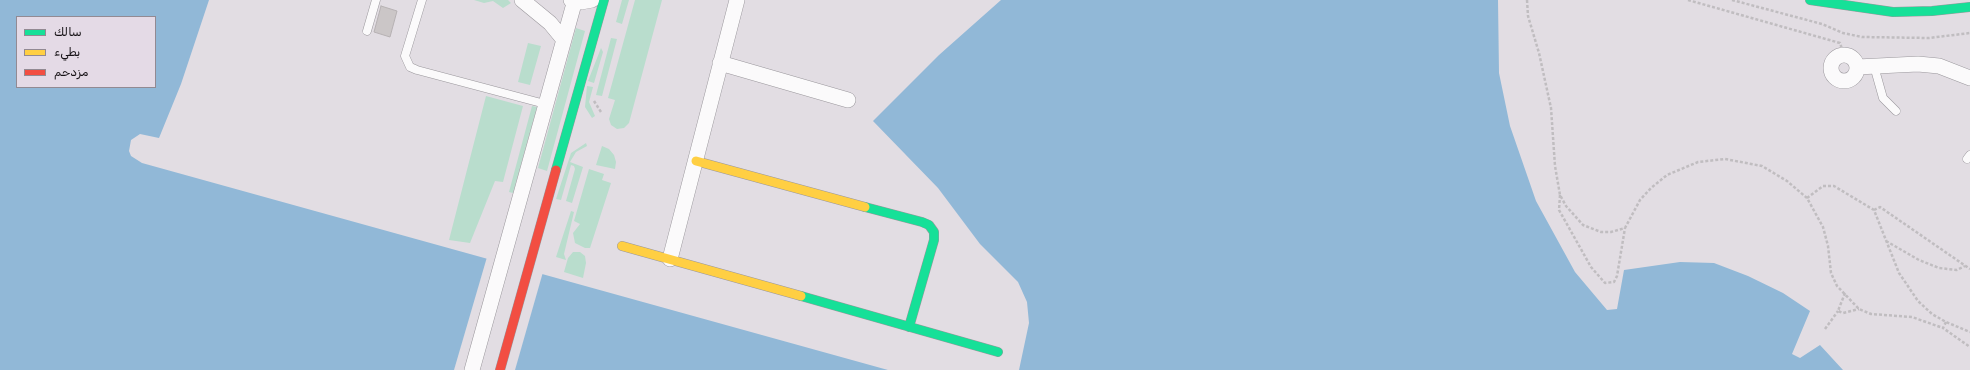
<!DOCTYPE html>
<html>
<head>
<meta charset="utf-8">
<style>
  body { margin:0 }
  #map { position:relative; width:1970px; height:370px; overflow:hidden; background:#e2dde3; font-family:Rubik,"Noto Naskh Arabic",sans-serif }
  canvas { display:block }
  .legend { position:absolute; left:16px; top:16px; width:140px; height:72px; box-sizing:border-box; background:#e4dae6; border:1px solid #928a93; margin:0; padding:5px 7px; list-style:none; font-size:12px; color:#171317 }
  .legend li { display:flex; align-items:center; gap:8px; height:20px }
  .legend b { width:20px; border:1px solid #928a93 }
</style>
</head>
<body>
<div id="map">
<canvas width="1970" height="370"></canvas>
<ul class="legend">
<li><b style="height:5px;background:#16e098"></b>سالك</li>
<li><b style="height:5px;background:#ffcf43"></b>بطيء</li>
<li><b style="height:5px;background:#f24e42"></b>مزدحم</li>
</ul>
</div>
<script>
const context = document.querySelector('canvas').getContext('2d');
context.lineJoin = 'round';
function paint(path, color) {
  context.fillStyle = color;
  context.fill(path, 'evenodd');
}
function poly(rows) {
  const path = new Path2D();
  for (const r of rows) {
    if (r.length === 3) {
      path.moveTo(r[0] + r[2], r[1]);
      path.arc(r[0], r[1], r[2], 0, 2 * Math.PI);
      continue;
    }
    path.moveTo(r[0], r[1]);
    for (let i = 2; i < r.length; i += 2) path.lineTo(r[i], r[i + 1]);
  }
  return path;
}
function strokePath(path, color, width, dash) {
  context.strokeStyle = color;
  context.lineWidth = width;
  context.lineCap = dash ? 'butt' : 'round';
  context.setLineDash(dash || []);
  context.stroke(path);
}
paint(poly([
  [474,0,508,0,511,3,503,8,493,1,484,3],
  [622,0,629,0,622,24,616,22],
  [635,0,662,0,629,123,624,128,617,129,611,125,609,119,615,100,608,98],
  [576,28,585,31,547,171,538,168],
  [611,38,617,39,602,96,596,95],
  [528,43,541,46,530,85,518,82],
  [601,48,603,52,594,83,588,81],
  [587,86,593,87,589,102,595,116,592,118,585,107],
  [486,96,523,106,503,182,495,181,470,243,449,240],
  [532,106,537,107,513,193,509,192],
  [586,143,587,146,576,152,570,162,583,167,572,203,566,201,575,169,574,166,571,165,561,200,556,199,571,153],
  [602,146,609,149,614,155,616,162,615,169,596,165],
  [589,169,604,174,602,180,611,183,590,248,585,248,575,243,573,233,580,224,574,221],
  [571,211,574,212,564,254,566,260,556,257],
  [573,252,580,252,585,256,586,263,583,278,564,272,568,258]
]), '#b9ddcd');
paint(poly([
  [0,0,209,0,181,84,159,138,140,134,131,140,129,151,131,156,142,163,888,370,0,370],
  [17,17,155,17,155,87,17,87],
  [1001,0,1498,0,1499,73,1510,126,1536,201,1575,272,1607,310,1617,309,1624,270,1680,262,1714,263,1748,276,1783,293,1810,311,1792,354,1800,358,1820,345,1843,370,1019,370,1029,323,1027,302,1018,282,980,244,938,188,873,121,939,55]
]), '#91b8d7');
paint(poly([
  [487,257,543,272,515,370,454,370]
]), '#e2dde3');
const building = poly([
  [381,6,397,11,390,37,374,32,381,6]
]);
paint(building, '#cbc6c7');
strokePath(building, '#b6b1b3', 1);
const lane = poly([
  [422,0,405,56,410,67,417,70,545,104],
  [367,31,376,0],
  [1874,66,1883,98,1896,111],
  [1967,159,1970,155]
]);
const street = poly([
  [522,0,550,23,564,40],
  [571,0,581,2,592,0],
  [1844,68,13],
  [720,63,848,100],
  [1857,67,1918,64,1939,66,1970,78],
  [670,259,737,0],
  [472,370,575,0]
]);
const fast = poly([
  [1810,0,1893,12,1932,11,1970,7],
  [556,170,604,0],
  [865,207,922,222,929,225,934,232,934,240,909,327],
  [801,296,998,352]
]);
const slow = poly([
  [696,161,865,207],
  [622,246,801,296]
]);
const jam = poly([
  [500,370,556,170]
]);
strokePath(lane, '#9a979c', 9);
strokePath(street, '#9a979c', 16);
strokePath(fast, '#9a979c', 10);
strokePath(slow, '#9a979c', 10);
strokePath(jam, '#9a979c', 10);
strokePath(poly([
  [1527,0,1528,16,1539,53,1551,108,1555,166,1560,195,1566,206,1583,225,1601,232,1611,232,1625,228,1640,200,1651,188,1667,175,1698,162,1725,159,1762,166,1787,181,1807,198,1823,227,1828,246,1831,273,1837,286,1859,309,1871,314,1912,317,1943,328],
  [1688,0,1840,43,1844,55],
  [1732,0,1822,24,1843,33,1862,37,1929,38,1970,33],
  [594,101,601,112],
  [1560,195,1559,210,1591,267,1605,283,1614,282,1617,276,1625,228],
  [1807,198,1823,186,1834,186,1874,210,1899,273,1918,301,1932,314,1946,322,1970,332],
  [1874,210,1880,207,1970,269],
  [1886,241,1919,260,1939,268,1957,270,1965,266],
  [1845,293,1838,311,1843,313,1859,309],
  [1946,322,1943,328,1970,347],
  [1825,329,1838,311]
]), '#c0bdc0', 2.5, [3, 2]);
strokePath(lane, '#fbfafb', 8);
strokePath(street, '#fbfafb', 15);
strokePath(fast, '#16e098', 9);
strokePath(slow, '#ffcf43', 9);
strokePath(jam, '#f24e42', 9);
</script>
</body>
</html>
